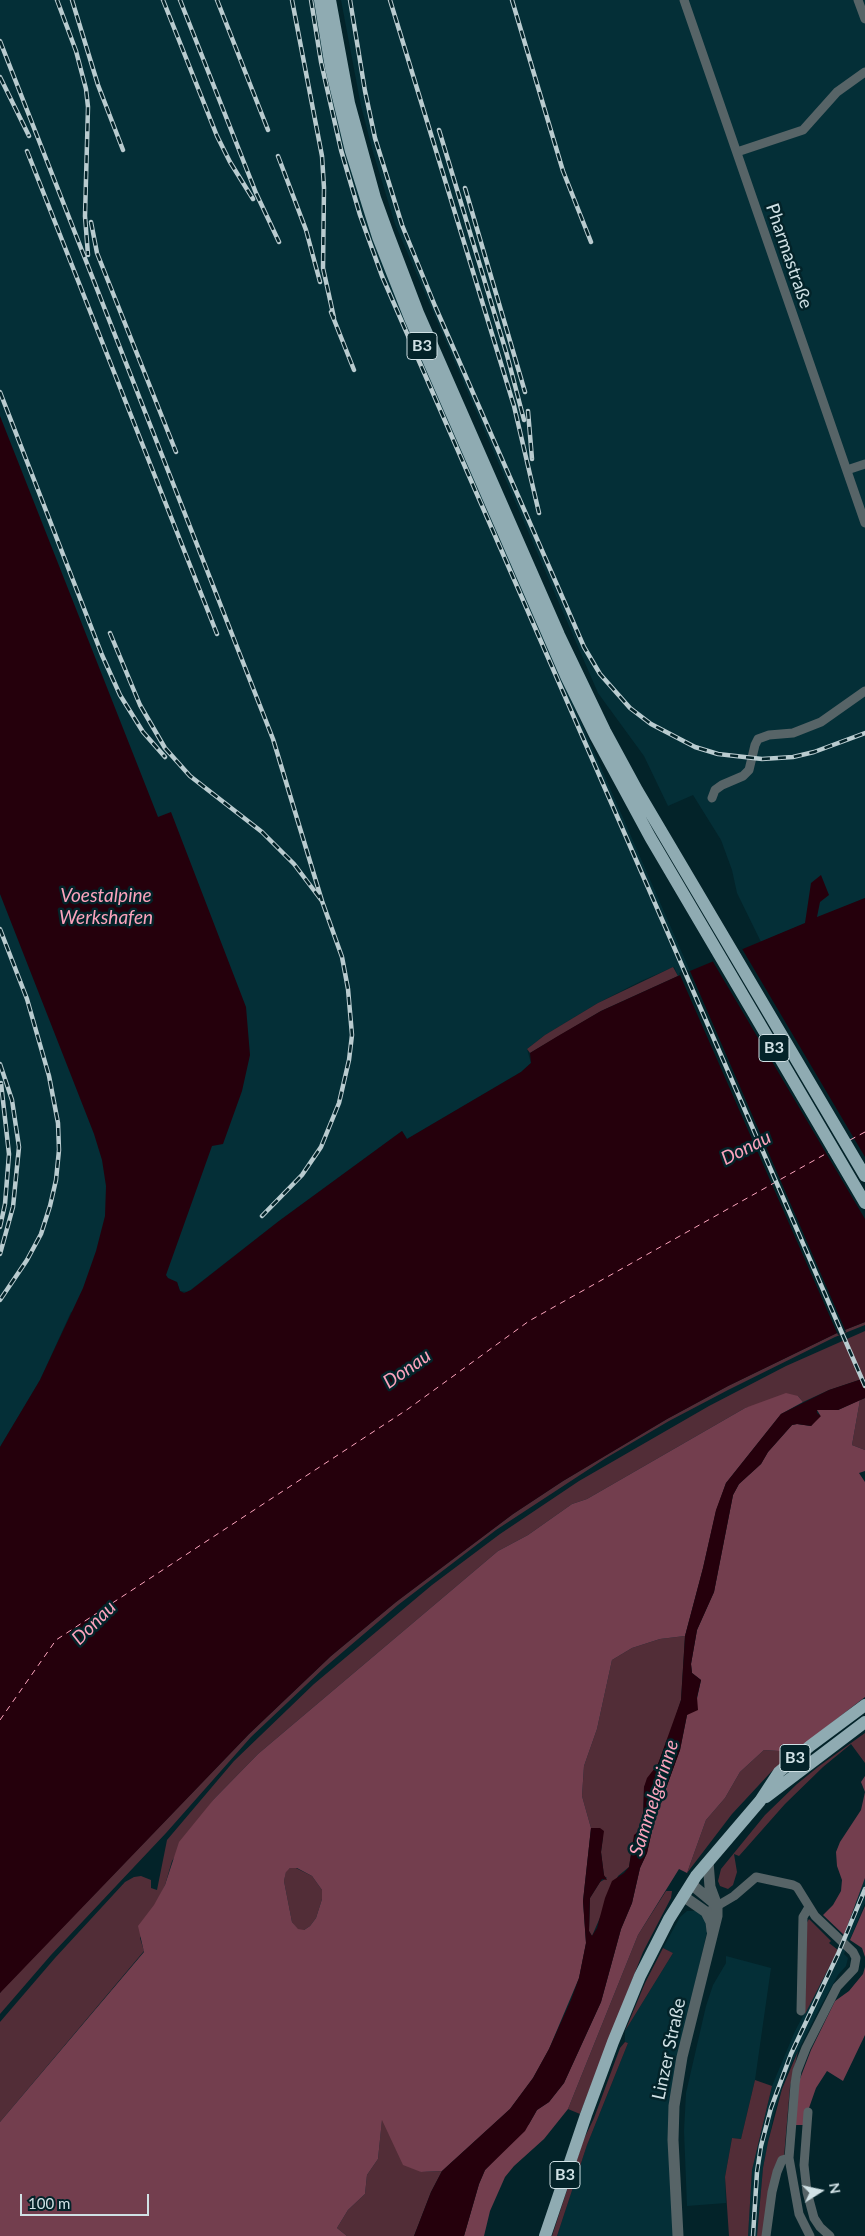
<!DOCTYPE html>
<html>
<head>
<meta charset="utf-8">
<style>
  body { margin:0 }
  #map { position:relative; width:865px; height:2236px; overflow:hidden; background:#032329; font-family:Lato,sans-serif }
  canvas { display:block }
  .north { position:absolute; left:795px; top:2166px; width:50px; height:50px; -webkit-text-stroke:4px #032329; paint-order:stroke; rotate:80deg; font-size:14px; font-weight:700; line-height:20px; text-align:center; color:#d0e1e5 }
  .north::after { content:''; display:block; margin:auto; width:18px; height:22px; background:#d0e1e5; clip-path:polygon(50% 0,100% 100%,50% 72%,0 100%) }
  .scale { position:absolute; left:20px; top:2194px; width:129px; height:22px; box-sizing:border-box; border:2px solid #d0e1e5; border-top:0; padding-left:6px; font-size:15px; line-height:18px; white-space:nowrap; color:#d0e1e5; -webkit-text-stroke:4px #032329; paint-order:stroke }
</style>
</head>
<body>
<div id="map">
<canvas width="865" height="2236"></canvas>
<div class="north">N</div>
<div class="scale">100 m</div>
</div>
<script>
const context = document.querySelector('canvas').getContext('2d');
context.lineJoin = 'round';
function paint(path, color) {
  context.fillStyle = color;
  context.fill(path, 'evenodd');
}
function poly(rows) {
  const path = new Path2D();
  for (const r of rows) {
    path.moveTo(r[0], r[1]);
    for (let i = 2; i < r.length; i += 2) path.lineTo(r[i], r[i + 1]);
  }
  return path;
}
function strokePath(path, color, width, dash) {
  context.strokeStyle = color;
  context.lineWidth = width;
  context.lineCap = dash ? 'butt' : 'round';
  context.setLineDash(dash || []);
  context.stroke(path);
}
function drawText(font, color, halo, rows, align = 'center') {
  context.font = font + ' Lato,sans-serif';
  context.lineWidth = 5;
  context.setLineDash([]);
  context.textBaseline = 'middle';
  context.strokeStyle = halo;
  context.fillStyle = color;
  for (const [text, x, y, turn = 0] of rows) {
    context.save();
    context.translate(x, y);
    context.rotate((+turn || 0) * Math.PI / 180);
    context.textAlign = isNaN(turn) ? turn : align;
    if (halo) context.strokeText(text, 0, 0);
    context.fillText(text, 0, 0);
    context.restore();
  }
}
paint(poly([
  [0,0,315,0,406,322,690,971,678,976,674,967,641,981,598,1003,545,1035,527,1049,531,1063,521,1072,407,1139,402,1131,279,1221,188,1292,180,1291,177,1282,71,1312,40,1380,0,1447],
  [341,0,865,0,865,898,761,942,737,893,732,870,721,840,693,795,668,806,644,756,598,693,395,224,373,152,361,106],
  [865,1878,865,1903,844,1954,848,1958,846,1966,838,1975,819,2009,787,2073,774,2114,763,2168,757,2236,748,2236,752,2170,772,2086,795,2031,838,1950],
  [687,1911,698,1911,705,1918,707,1932,678,2058,673,2236,557,2236,587,2145,628,2043,625,2042,625,2031,673,1953,663,1948,680,1917],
  [726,1956,771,1968,755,2080,741,2139,732,2138,725,2177,726,2203,687,2206,684,2131,686,2093,706,2006,713,1985,726,1963]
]), '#042f37');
paint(poly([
  [673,967,678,976,601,1011,530,1053,527,1049,545,1035,598,1003],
  [865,1322,865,1325,835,1337,728,1390,669,1421,606,1458,496,1530,398,1605,324,1668,251,1737,166,1833,51,1955,0,2014,0,1993,2,1990,249,1734,331,1656,396,1602,513,1514,563,1481,667,1419,728,1386,837,1333],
  [865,1331,865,1378,829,1390,803,1402,798,1396,745,1408,587,1499,572,1504,528,1535,498,1551,258,1754,214,1799,172,1861,165,1885,140,1938,144,1951,0,2122,0,2022,55,1958,125,1882,134,1877,141,1876,151,1880,151,1888,157,1890,167,1840,234,1761,314,1684,432,1585,500,1534,579,1481,709,1406,786,1366],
  [865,1398,865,1450,852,1445,860,1400],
  [685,1636,681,1700,670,1734,658,1764,644,1787,643,1822,633,1841,629,1867,618,1876,592,1936,589,1931,590,1898,600,1882,607,1878,604,1876,601,1852,603,1837,597,1828,591,1828,582,1796,584,1766,597,1729,612,1660,632,1648,660,1639],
  [865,1733,865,1763,851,1744,823,1767,785,1804,739,1856,734,1854,737,1872,733,1885,728,1889,720,1886,718,1881,721,1869,765,1815,797,1784,818,1767,851,1743],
  [764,1750,794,1752,771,1772,732,1814,687,1873,706,1820,725,1798,740,1772],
  [290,1868,296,1868,312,1876,322,1890,322,1899,316,1918,310,1926,304,1930,298,1930,292,1922,284,1881,286,1871],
  [666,1891,672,1891,671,1898,643,1952,580,2114,568,2109,638,1935],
  [809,1919,831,1941,829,1943,838,1950,805,2014,806,1924],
  [663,1948,673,1953,625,2031,645,1983],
  [625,2042,628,2043,587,2145,557,2236,552,2236,583,2141,594,2118,620,2048],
  [798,2051,790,2087,784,2157,764,2236,757,2236,763,2168,768,2142,782,2089],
  [755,2080,772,2086,752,2170,748,2236,729,2236,725,2177,732,2138,741,2139],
  [382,2119,421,2172,442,2171,431,2192,414,2236,347,2236,337,2228,348,2210,365,2194,367,2175,378,2159]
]), '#522d37');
paint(poly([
  [786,1393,798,1396,803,1402,781,1414,726,1483,716,1511,703,1568,685,1636,660,1639,632,1648,612,1660,597,1729,584,1766,582,1796,591,1828,583,1901,586,1943,579,1978,549,2049,533,2078,510,2109,442,2171,421,2172,403,2165,382,2120,378,2159,367,2175,365,2194,348,2210,337,2228,347,2236,0,2236,0,2122,144,1952,138,1926,154,1905,165,1885,179,1842,214,1799,258,1754,498,1551,528,1535,572,1504,587,1499,745,1408],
  [290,1868,297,1868,312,1876,322,1890,322,1899,316,1918,310,1926,304,1930,298,1929,292,1922,284,1881,286,1872],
  [860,1400,852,1445,865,1450,865,1471,859,1473,865,1482,865,1697,794,1752,764,1750,740,1772,725,1798,706,1820,687,1873,679,1869,638,1935,568,2109,544,2139,514,2166,505,2177,490,2211,484,2236,464,2236,479,2184,485,2170,529,2124,537,2110,549,2102,564,2083,601,2002,621,1929,632,1903,640,1868,647,1853,654,1821,680,1750,687,1715,696,1703,701,1680,692,1673,691,1664,697,1630,714,1592,733,1495,739,1484,761,1464,768,1452,792,1425,797,1424,811,1426,820,1415,817,1410,838,1410],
  [865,1776,865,1878,844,1935,823,1915,833,1905,841,1891,842,1880,837,1866,836,1852,840,1842,861,1810,865,1792,861,1782],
  [865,1906,865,1957,862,1948,850,1940],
  [865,1967,865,2035,843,2081,827,2071,816,2088,803,2125,795,2125,798,2084,811,2050,835,2001,849,1991,863,1974]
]), '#733e4e');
paint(poly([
  [0,416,158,817,171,812,246,1007,250,1055,242,1091,223,1144,212,1146,166,1275,168,1278,177,1282,180,1291,184,1293,191,1290,279,1221,402,1131,407,1139,521,1072,531,1063,530,1053,558,1036,601,1011,678,976,805,923,811,883,821,875,829,895,820,902,817,917,865,898,865,1322,837,1333,728,1386,667,1419,563,1481,513,1514,396,1602,331,1656,249,1734,0,1993,0,1447,40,1380,83,1288,96,1251,105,1216,106,1186,102,1160,94,1134,0,894],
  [865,1378,865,1398,838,1410,817,1410,817,1413,821,1416,811,1426,797,1424,792,1425,768,1452,761,1464,739,1484,733,1495,714,1592,697,1630,691,1664,692,1673,701,1680,697,1697,698,1710,687,1715,680,1750,654,1821,647,1853,640,1868,632,1903,621,1929,601,2002,564,2083,549,2102,537,2110,525,2131,485,2170,479,2184,464,2236,414,2236,431,2192,442,2171,510,2109,533,2078,549,2049,571,2000,579,1978,586,1943,583,1901,591,1828,600,1828,604,1831,601,1852,604,1875,607,1880,602,1879,590,1898,589,1931,592,1936,597,1928,605,1898,612,1881,624,1873,629,1867,634,1835,641,1829,643,1822,644,1787,647,1778,658,1764,681,1700,685,1636,703,1568,716,1510,726,1483,781,1414,829,1390]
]), '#25000c');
paint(poly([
  [741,947,865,1157,865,1219,712,960],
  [687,970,690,971,846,1332,838,1335,680,975,679,973]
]), '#032329');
strokePath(poly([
  [850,1140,865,1132],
  [0,1720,56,1640,408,1409,529,1321,829,1152]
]), '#fba3bc', 1, [6, 5]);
strokePath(poly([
  [684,0,865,523],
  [858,0,865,19],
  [737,152,803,130,837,92,865,72],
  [847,470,865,464],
  [712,798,715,790,722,785,743,776,749,770,755,745,758,739,769,735,793,733,821,722,865,691],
  [712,1909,734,1896,756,1877,793,1885,797,1887,815,1916,853,1952,856,1958,854,1969,837,1987,806,2048,797,2071,795,2084,789,2158,799,2214,810,2236],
  [801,2011,803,1917,809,1907],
  [808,2112,804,2165,807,2192,814,2218,820,2227,830,2236],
  [766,2236,772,2192,777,2172,782,2160,789,2158]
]), '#576467', 9);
strokePath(poly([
  [691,1884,714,1903],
  [683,1896,706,1912,711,1922,712,1931],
  [678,2236,673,2140,674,2106,682,2057,717,1916,717,1906,710,1887,708,1862]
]), '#576467', 11);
strokePath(poly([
  [320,0,331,68,340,105,351,151,378,237,410,318,567,678,596,737,650,837,865,1203],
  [330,0,349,103,375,198,388,234,418,313,559,635,605,731,637,790,865,1176],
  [766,1797,865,1722],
  [545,2236,586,2115,613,2042,640,1976,669,1919,696,1876,760,1801,779,1772,810,1746,865,1705]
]), '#8fabb2', 12);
const rail = poly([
  [57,0,76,51,86,89,88,107,85,216,88,255],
  [72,0,98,85,123,150],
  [163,0,217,136,230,162,253,199],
  [180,0,256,193,279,242],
  [217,0,268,130],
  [292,0,322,156,324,188,323,268,334,318],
  [311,0,321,62,341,150,360,215,382,276,865,1386],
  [350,0,365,91,375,138,402,225,435,306,561,594,584,647,600,674,630,708,651,724,695,747,718,754,762,759,793,757,814,752,865,733],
  [390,0,514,406,539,513],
  [512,0,563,171,591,242],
  [0,41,273,739,322,901],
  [0,77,29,136],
  [439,130,507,355,524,420],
  [27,151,217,634],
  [278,156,306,230,320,282],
  [465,188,525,392],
  [91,222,97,253,176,452],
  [331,312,354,370],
  [0,392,102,655,120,695,143,732,165,757],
  [528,411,532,459],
  [110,633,140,705,165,748,190,776,262,832,294,864,322,901,342,957,348,989,352,1035,349,1060,339,1103,321,1147,302,1175,262,1216],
  [0,929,27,999,49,1076,58,1123,59,1150,56,1180,50,1206,41,1234,27,1260,0,1300],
  [0,1064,12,1100,19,1147,13,1207,0,1254],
  [0,1227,5,1204,9,1154,1,1083],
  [753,2236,757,2172,761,2146,771,2108,791,2054,838,1954,865,1889]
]);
strokePath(rail, '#b9cbcf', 4.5);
strokePath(rail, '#032329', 2.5, [8]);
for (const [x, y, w] of [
  [422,346,30],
  [774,1048,30],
  [795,1758,30],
  [565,2175,30]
]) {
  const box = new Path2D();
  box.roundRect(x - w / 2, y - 13.5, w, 27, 4);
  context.fillStyle = '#032329';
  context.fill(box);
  strokePath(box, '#d0e1e5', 1);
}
drawText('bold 16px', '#d0e1e5', null, [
  ["B3",422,346],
  ["B3",774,1048],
  ["B3",795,1758],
  ["B3",565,2175]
]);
drawText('18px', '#d0e1e5', '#032329', [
  ["Pharmastraße",789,256,71],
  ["Linzer Straße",669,2049,-78]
]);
drawText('italic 19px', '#fba3bc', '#032329', [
  ["Voestalpine",106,896],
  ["Werkshafen",106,918],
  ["Donau",746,1148,-27],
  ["Donau",407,1369,-35],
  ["Donau",94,1623,-45],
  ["Sammelgerinne",654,1798,-72]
]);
</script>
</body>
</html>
